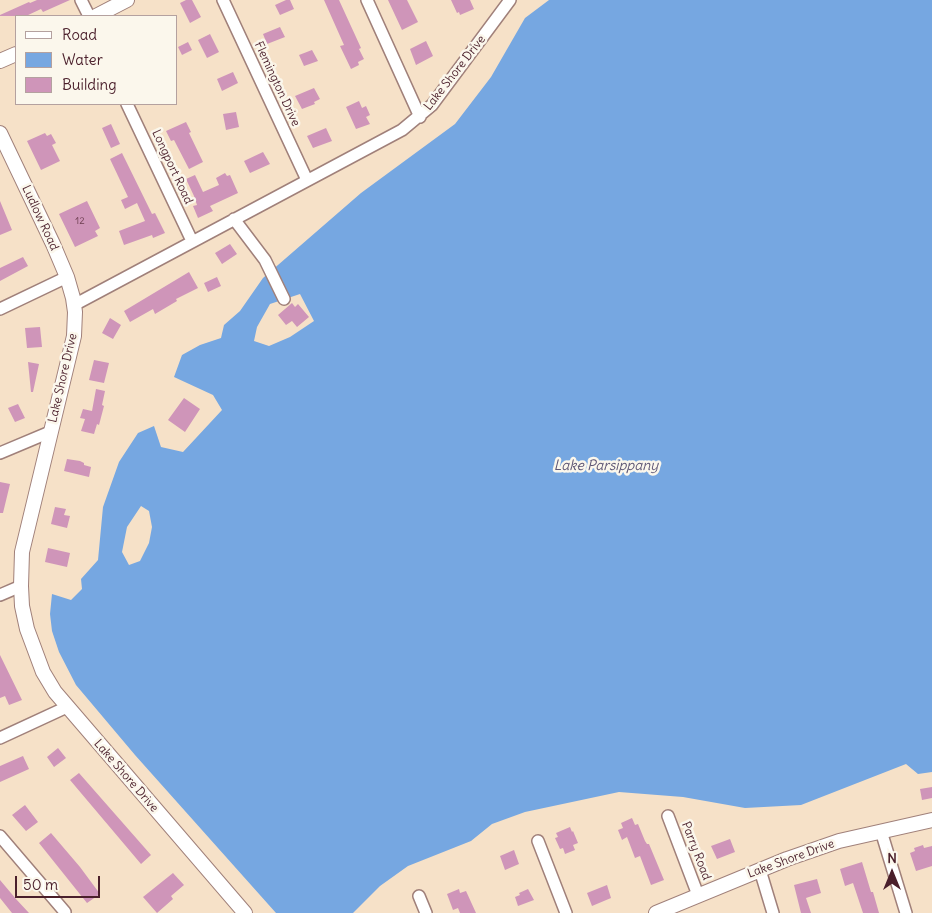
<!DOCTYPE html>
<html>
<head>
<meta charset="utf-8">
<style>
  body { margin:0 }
  #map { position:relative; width:932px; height:913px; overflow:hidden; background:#f6e1c8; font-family:Delius,sans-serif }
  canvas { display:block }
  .legend { position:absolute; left:15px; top:15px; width:162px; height:90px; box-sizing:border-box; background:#fbf7ec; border:1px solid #b4a19f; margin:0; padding:6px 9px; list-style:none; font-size:15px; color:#4a1f2b }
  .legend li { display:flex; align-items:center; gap:10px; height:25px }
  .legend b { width:25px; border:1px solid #b4a19f }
  .north { position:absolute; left:867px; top:848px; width:50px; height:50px; -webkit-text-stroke:4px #fbf7ec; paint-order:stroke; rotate:0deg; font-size:14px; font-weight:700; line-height:20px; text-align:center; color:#4a1f2b }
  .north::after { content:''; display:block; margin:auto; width:18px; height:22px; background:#4a1f2b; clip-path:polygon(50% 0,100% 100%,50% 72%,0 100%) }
  .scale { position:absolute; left:15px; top:876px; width:85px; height:22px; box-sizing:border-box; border:2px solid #4a1f2b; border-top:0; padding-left:6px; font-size:15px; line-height:18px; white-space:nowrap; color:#4a1f2b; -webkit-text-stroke:4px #fbf7ec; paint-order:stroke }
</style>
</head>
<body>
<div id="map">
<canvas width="932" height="913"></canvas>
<ul class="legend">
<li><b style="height:6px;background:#fff"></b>Road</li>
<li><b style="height:14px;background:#76a7e1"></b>Water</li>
<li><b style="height:14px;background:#cf95b9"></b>Building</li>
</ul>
<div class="north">N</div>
<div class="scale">50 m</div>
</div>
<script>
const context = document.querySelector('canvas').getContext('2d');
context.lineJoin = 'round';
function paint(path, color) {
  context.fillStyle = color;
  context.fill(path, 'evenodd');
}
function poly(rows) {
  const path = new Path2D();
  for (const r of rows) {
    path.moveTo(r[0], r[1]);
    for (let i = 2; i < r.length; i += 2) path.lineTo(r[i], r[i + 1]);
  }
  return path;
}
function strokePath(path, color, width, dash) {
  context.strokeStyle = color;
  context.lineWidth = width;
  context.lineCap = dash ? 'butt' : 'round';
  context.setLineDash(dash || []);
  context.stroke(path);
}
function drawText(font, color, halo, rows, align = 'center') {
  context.font = font + ' Delius,sans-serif';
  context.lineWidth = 5;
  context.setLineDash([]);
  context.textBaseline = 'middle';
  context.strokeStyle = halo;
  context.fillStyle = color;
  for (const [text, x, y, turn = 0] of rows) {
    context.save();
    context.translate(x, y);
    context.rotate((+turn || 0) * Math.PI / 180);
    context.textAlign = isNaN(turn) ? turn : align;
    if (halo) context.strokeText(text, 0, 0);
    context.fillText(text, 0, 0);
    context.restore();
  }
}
paint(poly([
  [549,0,932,0,932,772,918,774,906,764,801,805,745,808,683,797,619,792,525,812,492,824,471,841,408,866,380,886,353,913,276,913,135,755,76,685,59,652,52,631,50,614,52,594,71,600,82,589,81,579,98,560,103,507,119,462,138,433,154,426,161,447,183,452,222,410,213,395,174,377,182,355,200,345,221,338,224,325,240,311,263,278,361,193,455,124,491,77,525,18],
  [300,294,314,321,290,337,269,346,254,341,257,327,270,304],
  [141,506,149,511,152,527,149,543,140,561,129,565,122,552,127,527]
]), '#76a7e1');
paint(poly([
  [37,0,70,0,43,12,41,9,26,16,0,16,0,15,29,2,30,3],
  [186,0,192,0,201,17,190,23,180,3],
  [286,0,290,0,294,9,280,15,275,5],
  [324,0,339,0,361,48,359,49,364,59,358,62,359,65,351,69,340,46,344,45],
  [388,0,407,0,418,22,402,30],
  [451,0,470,0,474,9,460,15,459,12,457,13],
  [280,27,285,37,267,44,263,34],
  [210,34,219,52,207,58,198,40],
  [426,41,433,56,416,65,410,49],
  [188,42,192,50,182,55,178,47],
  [312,50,318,61,304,66,299,55],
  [233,72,238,83,222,91,217,79],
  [314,88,320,99,314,102,315,104,302,109,295,96],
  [359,101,362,108,366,106,370,115,366,117,370,124,356,129,346,107],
  [236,112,239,127,226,130,223,114],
  [186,122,191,132,189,133,203,162,189,169,174,140,171,141,166,131],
  [111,124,120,144,111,148,102,128],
  [326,128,332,141,313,148,307,136],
  [45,133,47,136,51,134,56,143,52,145,60,161,41,170,27,141],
  [263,152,270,164,250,173,244,161],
  [122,153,152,214,155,213,165,233,153,238,152,235,124,245,119,231,145,221,137,203,125,209,121,200,128,197,110,159],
  [225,173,227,176,230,175,238,193,210,206,213,211,198,218,193,206,197,205,194,196,186,179,195,175,203,192,219,185,216,178],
  [0,201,12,230,0,235],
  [87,201,100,228,95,231,98,236,75,247,59,214],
  [230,244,237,254,222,264,215,253],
  [23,257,28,266,0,281,0,268],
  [189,272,198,288,176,299,177,301,155,314,153,309,130,322,124,311],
  [217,277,221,286,208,292,204,283],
  [292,303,295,307,298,304,309,317,297,327,292,321,286,325,278,315],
  [110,318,121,325,113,339,102,333],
  [40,327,42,347,27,348,25,328],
  [94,360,109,363,104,383,89,380],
  [28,362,39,364,33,392,31,392],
  [96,389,105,391,102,405,104,406,99,425,97,424,94,434,81,431,85,419,80,418,83,409,92,411],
  [184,398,200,409,185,432,168,420],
  [18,404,25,418,15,422,8,408],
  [67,459,80,461,84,463,84,465,91,467,89,477,64,471],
  [0,482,10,484,3,513,0,513],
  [55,507,66,509,64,515,70,516,67,528,51,524],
  [48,548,70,553,67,567,45,562],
  [0,655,22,700,9,705,5,696,0,698],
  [58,748,66,758,54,767,47,757],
  [23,756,29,769,0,782,0,766],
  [79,773,151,855,141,864,70,780],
  [932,787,932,798,922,800,920,789],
  [25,805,38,822,26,831,12,815],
  [632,818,635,825,638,824,645,841,647,844,649,844,664,880,651,885,640,856,635,858,627,837,622,840,618,830,623,828,621,823],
  [570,827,572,832,573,831,578,843,573,845,575,850,565,854,563,848,560,849,555,838,558,837,556,833],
  [51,833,80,867,100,894,87,903,39,843],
  [730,839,735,852,717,859,711,846],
  [923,845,924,848,932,846,932,866,916,871,910,853,915,851,914,848],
  [514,850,519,864,505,870,500,856],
  [862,862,871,892,873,892,879,913,863,913,853,883,845,886,840,869],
  [173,873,184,885,171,896,173,899,157,913,143,897],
  [817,879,821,893,806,898,811,913,801,913,794,885],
  [0,880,16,899,29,913,12,913,0,898],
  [607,885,611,898,592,906,587,893],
  [459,889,460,893,466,891,476,913,460,913,458,908,453,910,447,894],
  [528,889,534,900,518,906,515,897,520,895,519,893]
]), '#cf95b9');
const minor = poly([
  [81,0,89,16],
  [223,0,307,180],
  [367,0,420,117],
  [127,104,192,241],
  [234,219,265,260,284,299],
  [74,305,402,130,432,105,510,0],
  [0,309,67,277],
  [0,453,50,432],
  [0,595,21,586],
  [0,738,67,707],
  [668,816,698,895],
  [881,831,906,913],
  [0,836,65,912],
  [538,841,566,913],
  [760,870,773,913],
  [419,896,426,913]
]);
const tertiary = poly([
  [96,16,127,0],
  [0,61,16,54],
  [0,133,53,244,67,277,73,298,75,312,74,336,22,552,21,586,22,606,27,629,43,672,55,692,245,913],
  [656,913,787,859,839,841,932,820]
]);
strokePath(minor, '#a0807a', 14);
strokePath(tertiary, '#a0807a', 16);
strokePath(minor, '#fff', 11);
strokePath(tertiary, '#fff', 14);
drawText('10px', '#6b3c4e', null, [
  ["12",80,221]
]);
drawText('12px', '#4a1f2b', '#fbf7ec', [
  ["Lake Shore Drive",455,73,-52],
  ["Flemington Drive",277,84,65],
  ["Longport Road",172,167,65],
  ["Ludlow Road",40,218,65],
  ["Lake Shore Drive",63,378,-77],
  ["Lake Shore Drive",126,776,49],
  ["Parry Road",696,851,69],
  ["Lake Shore Drive",791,859,-20]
]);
drawText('italic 14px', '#5c5574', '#fbf7ec', [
  ["Lake Parsippany",606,466]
]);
</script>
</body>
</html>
